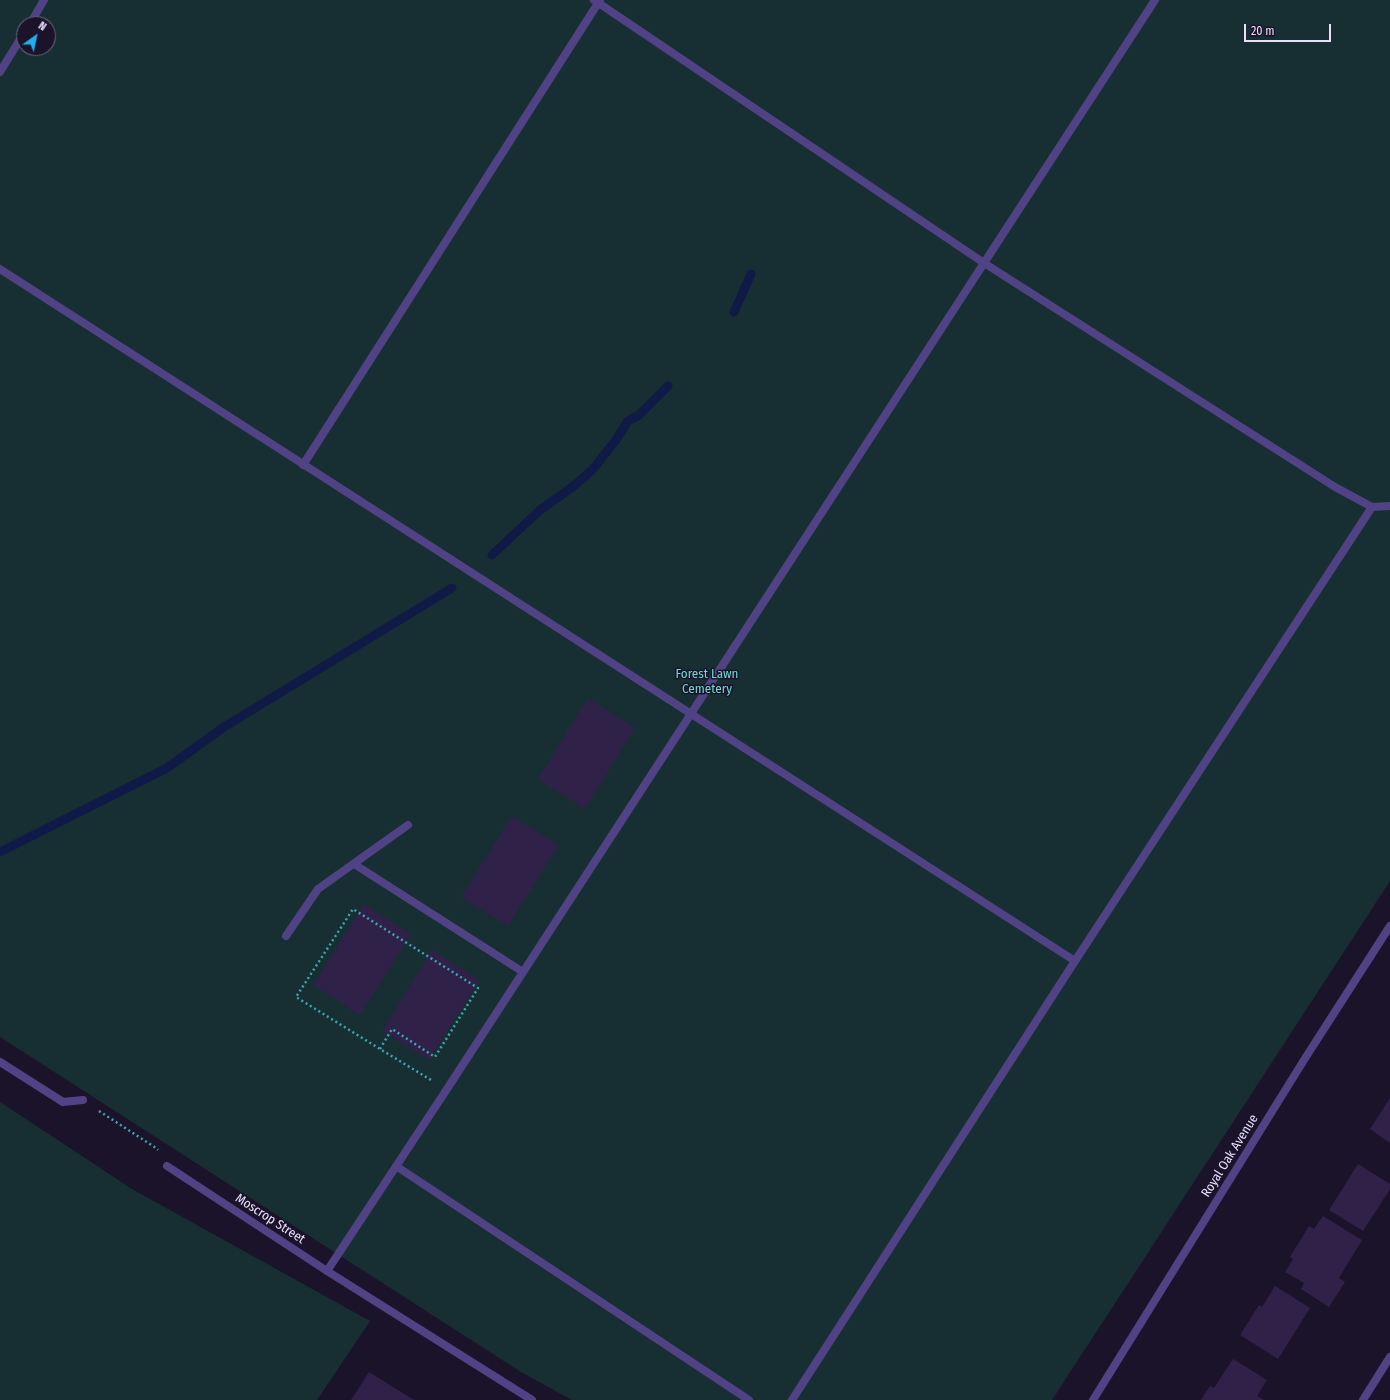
<!DOCTYPE html>
<html>
<head>
<meta charset="utf-8">
<style>
  body { margin:0 }
  #map { position:relative; width:1390px; height:1400px; overflow:hidden; background:#1b132a; font-family:"Fira Sans Condensed",sans-serif }
  canvas { display:block }
  .north { position:absolute; left:16px; top:16px; width:40px; height:40px; box-sizing:border-box; background:#1b132a; border:1px solid #6d657e; border-radius:50%; rotate:33deg; font-size:11px; font-weight:700; line-height:16px; text-align:center; color:#e7dffc }
  .north::after { content:''; display:block; margin:auto; width:14px; height:18px; background:#1ab1ed; clip-path:polygon(50% 0,100% 100%,50% 72%,0 100%) }
  .scale { position:absolute; left:1244px; top:24px; width:87px; height:18px; box-sizing:border-box; border:2px solid #e7dffc; border-top:0; padding-left:5px; font-size:12px; line-height:14px; white-space:nowrap; color:#e7dffc; -webkit-text-stroke:3px #1b132a; paint-order:stroke }
</style>
</head>
<body>
<div id="map">
<canvas width="1390" height="1400"></canvas>
<div class="north">N</div>
<div class="scale">20 m</div>
</div>
<script>
const context = document.querySelector('canvas').getContext('2d');
context.lineJoin = 'round';
function paint(path, color) {
  context.fillStyle = color;
  context.fill(path, 'evenodd');
}
function poly(rows) {
  const path = new Path2D();
  for (const r of rows) {
    path.moveTo(r[0], r[1]);
    for (let i = 2; i < r.length; i += 2) path.lineTo(r[i], r[i + 1]);
  }
  return path;
}
function strokePath(path, color, width, dash) {
  context.strokeStyle = color;
  context.lineWidth = width;
  context.lineCap = dash ? 'butt' : 'round';
  context.setLineDash(dash || []);
  context.stroke(path);
}
function drawText(font, color, halo, rows, align = 'center') {
  context.font = font + ' "Fira Sans Condensed",sans-serif';
  context.lineWidth = 3;
  context.setLineDash([]);
  context.textBaseline = 'middle';
  context.strokeStyle = halo;
  context.fillStyle = color;
  for (const [text, x, y, turn = 0] of rows) {
    context.save();
    context.translate(x, y);
    context.rotate((+turn || 0) * Math.PI / 180);
    context.textAlign = isNaN(turn) ? turn : align;
    if (halo) context.strokeText(text, 0, 0);
    context.fillText(text, 0, 0);
    context.restore();
  }
}
paint(poly([
  [0,0,1390,0,1390,881,1052,1400,572,1400,521,1372,0,1037],
  [24,24,48,24,48,48,24,48],
  [0,1102,132,1189,370,1321,317,1400,0,1400]
]), '#172f33');
strokePath(poly([
  [734,312,751,274],
  [492,555,539,511,575,485,593,469,616,440,628,421,639,415,668,386],
  [0,852,167,768,224,727,452,588]
]), '#101a46', 9);
paint(poly([
  [588,698,635,728,585,809,538,779],
  [512,816,559,845,508,926,461,897],
  [364,904,411,934,360,1015,313,985],
  [432,950,479,980,429,1060,382,1031],
  [1390,1098,1390,1143,1370,1129],
  [1358,1164,1390,1184,1390,1189,1363,1231,1329,1210],
  [1323,1216,1362,1240,1339,1278,1345,1282,1329,1307,1301,1289,1304,1283,1285,1272,1293,1259,1290,1257,1309,1226,1314,1229],
  [1275,1286,1310,1308,1278,1359,1240,1335,1259,1305,1262,1307],
  [1233,1359,1267,1380,1257,1396,1264,1400,1201,1400,1210,1386,1214,1388],
  [369,1372,414,1400,351,1400]
]), '#302149');
strokePath(poly([
  [380,1049,392,1029,435,1057,478,988,353,909,296,997,380,1049,431,1080],
  [99,1111,156,1148,158,1150]
]), '#3ba5b4', 2.5, [2, 3]);
strokePath(poly([
  [594,0,984,263,1335,487,1372,507],
  [30,24,44,0],
  [0,72,24,33],
  [0,269,1075,961],
  [303,465,600,0],
  [354,864,523,972],
  [286,936,318,889,408,825],
  [396,1166,749,1400],
  [327,1271,447,1089,1155,0],
  [792,1400,1075,961,1372,507,1390,506],
  [1363,1400,1390,1357]
]), '#514285', 8);
strokePath(poly([
  [0,1062,63,1102,83,1100]
]), '#514285', 8);
strokePath(poly([
  [167,1166,327,1271,532,1400]
]), '#514285', 8);
strokePath(poly([
  [1093,1400,1304,1060,1390,926]
]), '#514285', 8);
drawText('13px', '#6fd8d1', '#1b132a', [
  ["Forest Lawn",707,674],
  ["Cemetery",707,689]
]);
drawText('13px', '#e7dffc', '#1b132a', [
  ["Royal Oak Avenue",1230,1156,-58],
  ["Moscrop Street",270,1219,33]
]);
</script>
</body>
</html>
